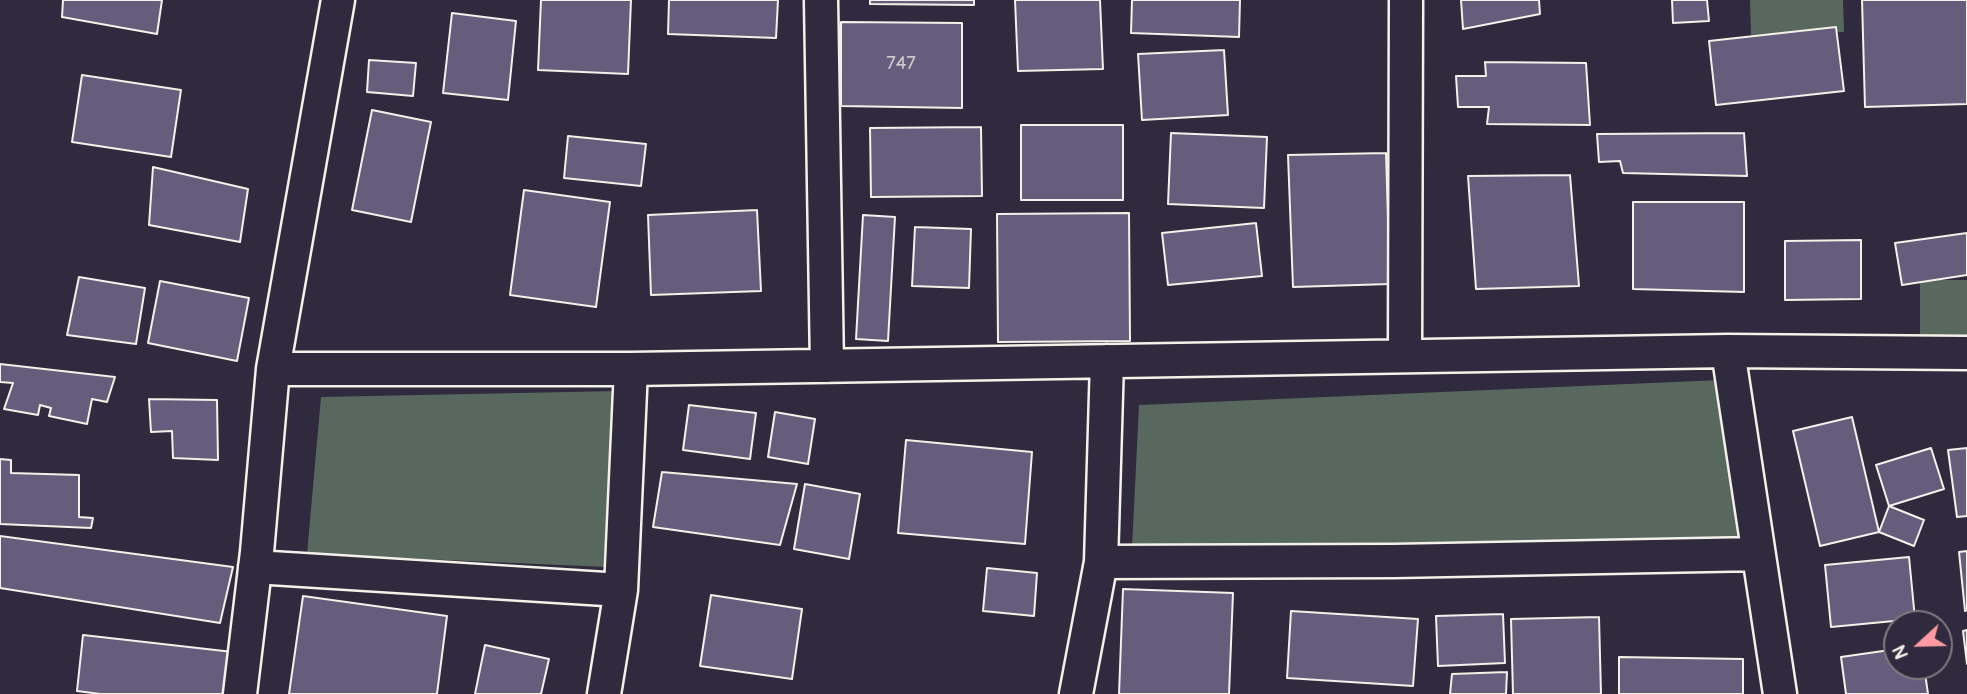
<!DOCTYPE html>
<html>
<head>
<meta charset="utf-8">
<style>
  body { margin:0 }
  #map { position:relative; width:1967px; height:694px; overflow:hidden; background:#2f2a3d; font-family:Pangolin,sans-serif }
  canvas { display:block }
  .north { position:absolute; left:1883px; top:610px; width:70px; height:70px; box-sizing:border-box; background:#2f2a3d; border:2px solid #7e7a81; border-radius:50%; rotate:248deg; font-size:19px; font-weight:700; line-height:28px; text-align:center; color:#f4f1e8 }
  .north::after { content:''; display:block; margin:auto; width:24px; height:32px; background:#ff9aa2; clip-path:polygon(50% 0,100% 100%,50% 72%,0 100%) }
</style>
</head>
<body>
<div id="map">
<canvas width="1967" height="694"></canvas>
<div class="north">N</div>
</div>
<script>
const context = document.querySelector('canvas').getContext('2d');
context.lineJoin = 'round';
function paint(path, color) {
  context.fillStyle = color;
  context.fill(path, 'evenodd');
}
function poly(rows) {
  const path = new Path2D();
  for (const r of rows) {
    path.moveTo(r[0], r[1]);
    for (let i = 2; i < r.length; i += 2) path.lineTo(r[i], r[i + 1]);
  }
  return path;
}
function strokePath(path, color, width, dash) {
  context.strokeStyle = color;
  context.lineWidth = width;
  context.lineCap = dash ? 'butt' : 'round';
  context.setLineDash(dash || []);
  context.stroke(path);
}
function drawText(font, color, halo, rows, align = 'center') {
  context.font = font + ' Pangolin,sans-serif';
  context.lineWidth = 6;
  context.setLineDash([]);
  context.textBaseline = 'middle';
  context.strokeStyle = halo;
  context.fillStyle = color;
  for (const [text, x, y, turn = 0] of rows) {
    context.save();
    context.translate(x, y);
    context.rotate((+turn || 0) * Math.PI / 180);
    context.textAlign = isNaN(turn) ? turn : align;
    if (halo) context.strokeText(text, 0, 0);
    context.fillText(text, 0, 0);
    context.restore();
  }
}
paint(poly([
  [1750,0,1843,0,1844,32,1751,35],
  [1920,280,1967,280,1967,335,1920,335],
  [1721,380,1746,544,1132,548,1139,405],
  [617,391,607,567,307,554,321,397]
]), '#58685f');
const building = poly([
  [63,0,162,0,157,34,62,17,63,0],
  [541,0,631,0,628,74,538,70,541,0],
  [669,0,778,0,776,38,668,34,669,0],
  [870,0,974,0,974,5,870,4,870,0],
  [1015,0,1100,0,1103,69,1018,71,1015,0],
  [1132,0,1240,0,1239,37,1131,33,1132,0],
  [1461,0,1539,0,1540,14,1463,29,1461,0],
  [1672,0,1707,0,1709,21,1673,23,1672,0],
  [1862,0,1967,0,1967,104,1865,107,1862,0],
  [452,13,516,21,508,100,443,93,452,13],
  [841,22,962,23,962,108,841,106,841,22],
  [1836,27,1844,91,1716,105,1709,41,1836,27],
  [1224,50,1228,115,1142,120,1138,54,1224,50],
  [369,60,416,63,413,96,367,92,369,60],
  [1485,62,1586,63,1590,125,1487,124,1489,107,1458,107,1456,76,1486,76,1485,62],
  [82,75,181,90,171,157,72,142,82,75],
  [372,110,431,122,411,222,352,210,372,110],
  [1021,125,1123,125,1123,200,1021,200,1021,125],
  [981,127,982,196,871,197,870,128,981,127],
  [1171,133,1267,137,1264,208,1168,204,1171,133],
  [1744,133,1747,176,1623,173,1620,161,1599,162,1597,134,1744,133],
  [568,136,646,144,641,186,564,178,568,136],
  [1386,153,1390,284,1293,287,1288,155,1386,153],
  [153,167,248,189,240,242,149,225,153,167],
  [1570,175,1579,286,1476,289,1468,176,1570,175],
  [524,190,610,202,596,307,510,295,524,190],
  [1633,202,1744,202,1744,292,1633,289,1633,202],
  [757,210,761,291,651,295,648,215,757,210],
  [1129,213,1130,341,998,342,997,214,1129,213],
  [863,215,895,217,888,341,856,339,863,215],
  [1256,223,1262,276,1168,285,1162,233,1256,223],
  [915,227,971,229,969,288,912,286,915,227],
  [1967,233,1967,275,1902,285,1895,243,1967,233],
  [1861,240,1861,299,1785,300,1785,241,1861,240],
  [79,277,145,288,136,344,67,335,79,277],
  [160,281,249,298,237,361,148,343,160,281],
  [0,364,115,377,107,402,92,399,87,424,49,416,51,408,40,405,38,415,4,409,13,383,0,382,0,364],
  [149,399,217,400,218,460,173,458,172,431,151,432,149,399],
  [689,405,756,413,750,459,683,450,689,405],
  [775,412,815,419,808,464,768,457,775,412],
  [1852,417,1879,532,1820,546,1793,431,1852,417],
  [906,440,1032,452,1025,544,898,533,906,440],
  [1931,448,1944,489,1889,506,1876,465,1931,448],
  [1967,448,1967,516,1957,517,1948,450,1967,448],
  [0,459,11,460,11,473,79,475,79,517,93,518,91,528,0,524,0,459],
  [662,472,797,484,780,545,653,527,662,472],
  [805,484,860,494,849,559,794,549,805,484],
  [1889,506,1924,520,1914,546,1879,532,1889,506],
  [0,536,233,567,220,623,0,588,0,536],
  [1967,551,1967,610,1965,611,1959,552,1967,551],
  [1909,557,1915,619,1831,627,1825,565,1909,557],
  [987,568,1037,573,1034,616,983,611,987,568],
  [1123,589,1233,593,1229,694,1119,694,1123,589],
  [711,595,802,609,792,679,700,666,711,595],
  [303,596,447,616,437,694,289,694,303,596],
  [1291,611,1418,619,1413,686,1287,678,1291,611],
  [1503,614,1505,663,1438,666,1436,616,1503,614],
  [1599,617,1601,694,1513,694,1511,619,1599,617],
  [1967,630,1967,664,1963,631,1967,630],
  [83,635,233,652,229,694,100,694,77,691,83,635],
  [485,645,549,659,541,694,475,694,485,645],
  [1897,649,1897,666,1924,666,1928,694,1846,694,1841,657,1897,649],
  [1619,657,1743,659,1743,694,1619,694,1619,657],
  [1507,672,1506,694,1450,694,1452,674,1507,672]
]);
paint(building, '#645e7c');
strokePath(building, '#f4f1e8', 2);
const street = poly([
  [821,0,827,366],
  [1728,351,1780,694],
  [1405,356,1406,0],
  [273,369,631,369,1728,351,1967,353],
  [1101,562,1394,561,1758,554],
  [255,567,621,590],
  [240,694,257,552,273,369,338,0],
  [604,694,621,590,631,369],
  [1076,694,1101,562,1107,361]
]);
strokePath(street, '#f4f1e8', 37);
strokePath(street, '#2f2a3d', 32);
drawText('18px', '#d0cccd', null, [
  ["747",901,64]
]);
</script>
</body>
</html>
